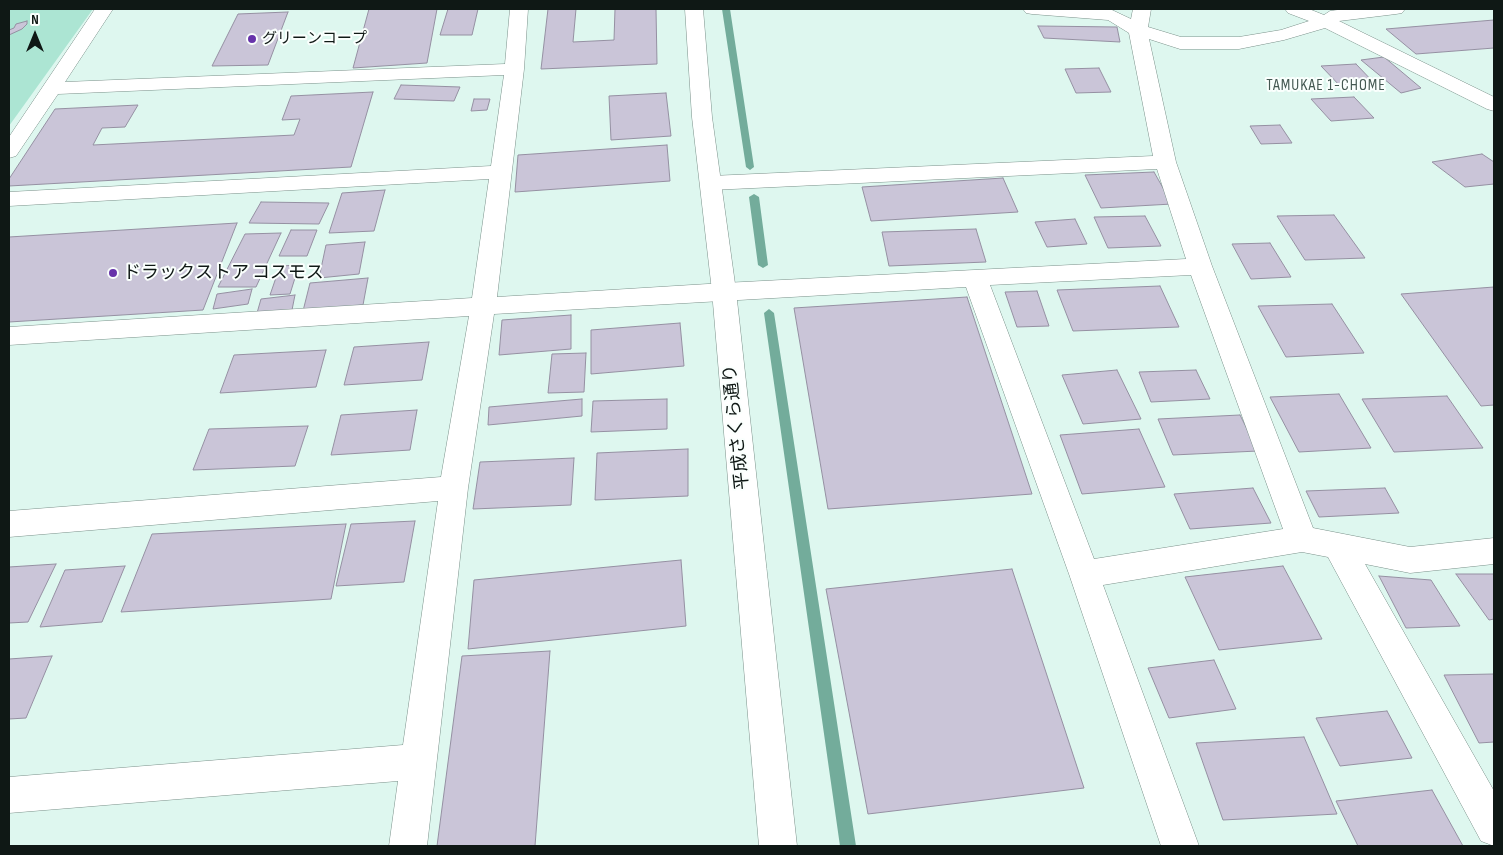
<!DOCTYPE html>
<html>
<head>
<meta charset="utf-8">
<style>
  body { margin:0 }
  #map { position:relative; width:1503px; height:855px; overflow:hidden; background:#def7ef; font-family:"Sofia Sans Condensed",sans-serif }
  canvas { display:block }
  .frame { position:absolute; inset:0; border:10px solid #0f1815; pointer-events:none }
  .north { position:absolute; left:10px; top:10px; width:50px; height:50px; -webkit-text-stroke:4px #fafffd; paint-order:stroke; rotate:0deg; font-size:14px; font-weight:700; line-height:20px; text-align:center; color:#0f1815 }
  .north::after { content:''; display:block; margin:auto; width:18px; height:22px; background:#0f1815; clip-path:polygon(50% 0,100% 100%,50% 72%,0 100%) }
</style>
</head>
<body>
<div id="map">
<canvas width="1503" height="855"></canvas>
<div class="frame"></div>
<div class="north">N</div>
</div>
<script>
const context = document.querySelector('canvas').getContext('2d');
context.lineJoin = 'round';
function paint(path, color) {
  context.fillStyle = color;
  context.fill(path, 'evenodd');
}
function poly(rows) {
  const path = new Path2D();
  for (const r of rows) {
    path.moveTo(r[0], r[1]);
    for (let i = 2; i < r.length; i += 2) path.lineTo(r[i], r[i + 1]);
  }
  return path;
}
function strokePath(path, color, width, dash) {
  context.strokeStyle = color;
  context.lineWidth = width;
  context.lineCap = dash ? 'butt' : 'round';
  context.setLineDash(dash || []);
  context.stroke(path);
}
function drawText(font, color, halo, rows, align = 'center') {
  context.font = font + ' "Sofia Sans Condensed","Noto Sans JP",sans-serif';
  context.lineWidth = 4;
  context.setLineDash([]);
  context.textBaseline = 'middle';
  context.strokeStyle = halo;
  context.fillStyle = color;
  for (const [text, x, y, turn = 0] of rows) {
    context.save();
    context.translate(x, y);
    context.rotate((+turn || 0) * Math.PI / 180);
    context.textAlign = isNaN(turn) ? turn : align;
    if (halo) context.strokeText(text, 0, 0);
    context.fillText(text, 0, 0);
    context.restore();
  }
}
paint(poly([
  [9,9,93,9,9,126]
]), '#ace5d3');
paint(poly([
  [722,9,730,9,754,167,750,170,746,167,722,9],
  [754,194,759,197,768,265,763,268,758,265,749,197,754,194],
  [769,309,774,313,856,846,840,846,764,313,769,309]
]), '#73ac9b');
const building = poly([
  [369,9,437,9,427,63,353,68,369,9],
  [448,9,478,9,472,35,440,35,448,9],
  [548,9,576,9,573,42,614,40,615,9,656,9,657,64,541,69,548,9],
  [288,12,268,65,212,66,238,14,288,12],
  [1494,20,1494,48,1416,54,1386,29,1494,20],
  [27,21,27,24,22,29,9,35,9,30,14,28,16,24,27,21],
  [1038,26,1117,27,1120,42,1044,38,1038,26],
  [1384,57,1421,88,1401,93,1361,60,1384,57],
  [1356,64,1377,86,1342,88,1321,66,1356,64],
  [1099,68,1111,92,1076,93,1065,69,1099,68],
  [401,85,460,87,454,101,394,99,401,85],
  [373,92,351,167,9,186,9,179,55,109,138,105,125,127,102,128,93,145,294,135,300,119,282,120,291,96,373,92],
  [666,93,671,136,611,140,609,96,666,93],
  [1354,97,1374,118,1331,121,1311,99,1354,97],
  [474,99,490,99,487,110,471,111,474,99],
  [1280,125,1292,143,1261,144,1250,126,1280,125],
  [667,145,670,181,515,192,518,155,667,145],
  [1482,154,1494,162,1494,184,1465,187,1432,162,1482,154],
  [1154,172,1172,204,1101,208,1085,175,1154,172],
  [1003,178,1018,212,871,221,862,187,1003,178],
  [385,190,374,231,329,233,342,193,385,190],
  [261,202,329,203,319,224,249,223,261,202],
  [1334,215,1365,258,1305,260,1277,216,1334,215],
  [1145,216,1161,246,1108,248,1094,217,1145,216],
  [1075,219,1087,244,1047,247,1035,222,1075,219],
  [237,223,203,310,9,322,9,237,237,223],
  [976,229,986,262,889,266,882,232,976,229],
  [291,230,317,230,307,256,279,256,291,230],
  [281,233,256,287,218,287,245,234,281,233],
  [365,242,359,274,319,278,326,245,365,242],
  [1270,243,1291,277,1251,279,1232,244,1270,243],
  [299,265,290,294,270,295,280,266,299,265],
  [368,278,363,305,303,311,310,283,368,278],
  [1160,286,1179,327,1073,331,1057,290,1160,286],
  [1494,287,1494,405,1481,406,1401,294,1494,287],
  [252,289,248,304,213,309,217,294,252,289],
  [1037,291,1049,326,1017,327,1005,292,1037,291],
  [295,295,292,310,257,313,261,299,295,295],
  [967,297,1032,494,828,509,794,308,967,297],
  [1332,304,1364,353,1286,357,1258,306,1332,304],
  [571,315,571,349,499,355,502,320,571,315],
  [680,323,684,366,591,374,591,330,680,323],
  [429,342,422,380,344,385,354,347,429,342],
  [326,350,316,387,220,393,234,355,326,350],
  [586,353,584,392,548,393,552,354,586,353],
  [1117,370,1141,419,1083,424,1062,375,1117,370],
  [1196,370,1210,399,1151,402,1139,372,1196,370],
  [1339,394,1371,448,1299,452,1270,397,1339,394],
  [1447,396,1483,448,1394,452,1362,399,1447,396],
  [582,399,582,416,488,425,489,407,582,399],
  [667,399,667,429,591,432,593,401,667,399],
  [417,410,410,450,331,455,341,415,417,410],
  [1240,415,1258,451,1173,455,1158,419,1240,415],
  [308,426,295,466,193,470,209,429,308,426],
  [1139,429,1165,487,1082,494,1060,435,1139,429],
  [688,449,688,496,595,500,597,453,688,449],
  [574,458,571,505,473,509,480,462,574,458],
  [1253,488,1271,523,1190,529,1174,494,1253,488],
  [1385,488,1399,513,1319,517,1306,491,1385,488],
  [415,521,404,582,336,586,351,524,415,521],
  [346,524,331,599,121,612,152,534,346,524],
  [681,560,686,626,468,649,474,580,681,560],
  [56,564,28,622,9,623,9,567,56,564],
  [125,566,102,622,40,627,65,570,125,566],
  [1283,566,1322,639,1219,650,1185,577,1283,566],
  [1012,569,1084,788,868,814,826,589,1012,569],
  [1456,574,1494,574,1494,619,1489,620,1456,574],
  [1379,576,1431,580,1460,626,1406,628,1379,576],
  [550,651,535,846,437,846,462,656,550,651],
  [52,656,26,718,9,719,9,659,52,656],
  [1214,660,1236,709,1169,718,1148,668,1214,660],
  [1494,674,1494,742,1479,743,1444,675,1494,674],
  [1387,711,1412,758,1340,766,1316,718,1387,711],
  [1304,737,1337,814,1223,820,1196,743,1304,737],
  [1432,790,1463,846,1358,846,1336,801,1432,790]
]);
paint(building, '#cac5d8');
strokePath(building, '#9590a2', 1);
const street = poly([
  [95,9,113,9,65,82,505,64,510,9,528,9,524,69,497,297,724,283,1186,259,1157,169,711,190,703,188,700,183,703,178,711,176,1153,156,1129,33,1108,20,1032,14,1026,13,1023,9,1112,10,1131,19,1133,9,1151,9,1148,27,1181,37,1239,37,1281,30,1309,21,1288,13,1285,9,1309,9,1324,15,1330,11,1345,9,1405,9,1402,13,1396,14,1339,21,1494,97,1494,111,1487,109,1325,28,1284,40,1239,49,1180,49,1149,39,1176,162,1212,266,1313,528,1410,547,1494,538,1494,564,1410,573,1365,564,1494,791,1494,846,1481,841,1328,557,1302,552,1103,585,1199,846,1161,846,1069,574,966,287,494,314,468,488,427,846,389,846,398,781,9,813,9,777,403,745,438,501,9,537,9,511,441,477,469,316,9,345,9,327,472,298,489,179,9,206,9,192,491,166,504,75,58,94,16,156,9,158,9,137,95,9],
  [1191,275,1283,529,1094,559,990,285,1191,275]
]);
const secondary = poly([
  [685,9,703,9,712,117,736,291,797,846,759,846,712,291,692,117,685,9]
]);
strokePath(street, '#7b918a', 1);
strokePath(secondary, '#7b918a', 1);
paint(street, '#fff');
paint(secondary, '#fff');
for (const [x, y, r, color] of [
  [252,39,5,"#6733aa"],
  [113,273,5,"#6733aa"]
]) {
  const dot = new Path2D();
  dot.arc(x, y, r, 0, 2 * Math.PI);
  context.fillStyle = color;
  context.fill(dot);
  strokePath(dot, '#fafffd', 2);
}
drawText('15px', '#0f1815', '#fafffd', [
  ["グリーンコープ",262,39]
], 'left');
context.letterSpacing = '1px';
drawText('16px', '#435851', '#fafffd', [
  ["TAMUKAE 1-CHOME",1326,86]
]);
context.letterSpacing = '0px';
drawText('18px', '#0f1815', '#fafffd', [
  ["ドラックストア コスモス",123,273]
], 'left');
drawText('18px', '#0f1815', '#fafffd', [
  ["平成さくら通り",737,427,-96]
]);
</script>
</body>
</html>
